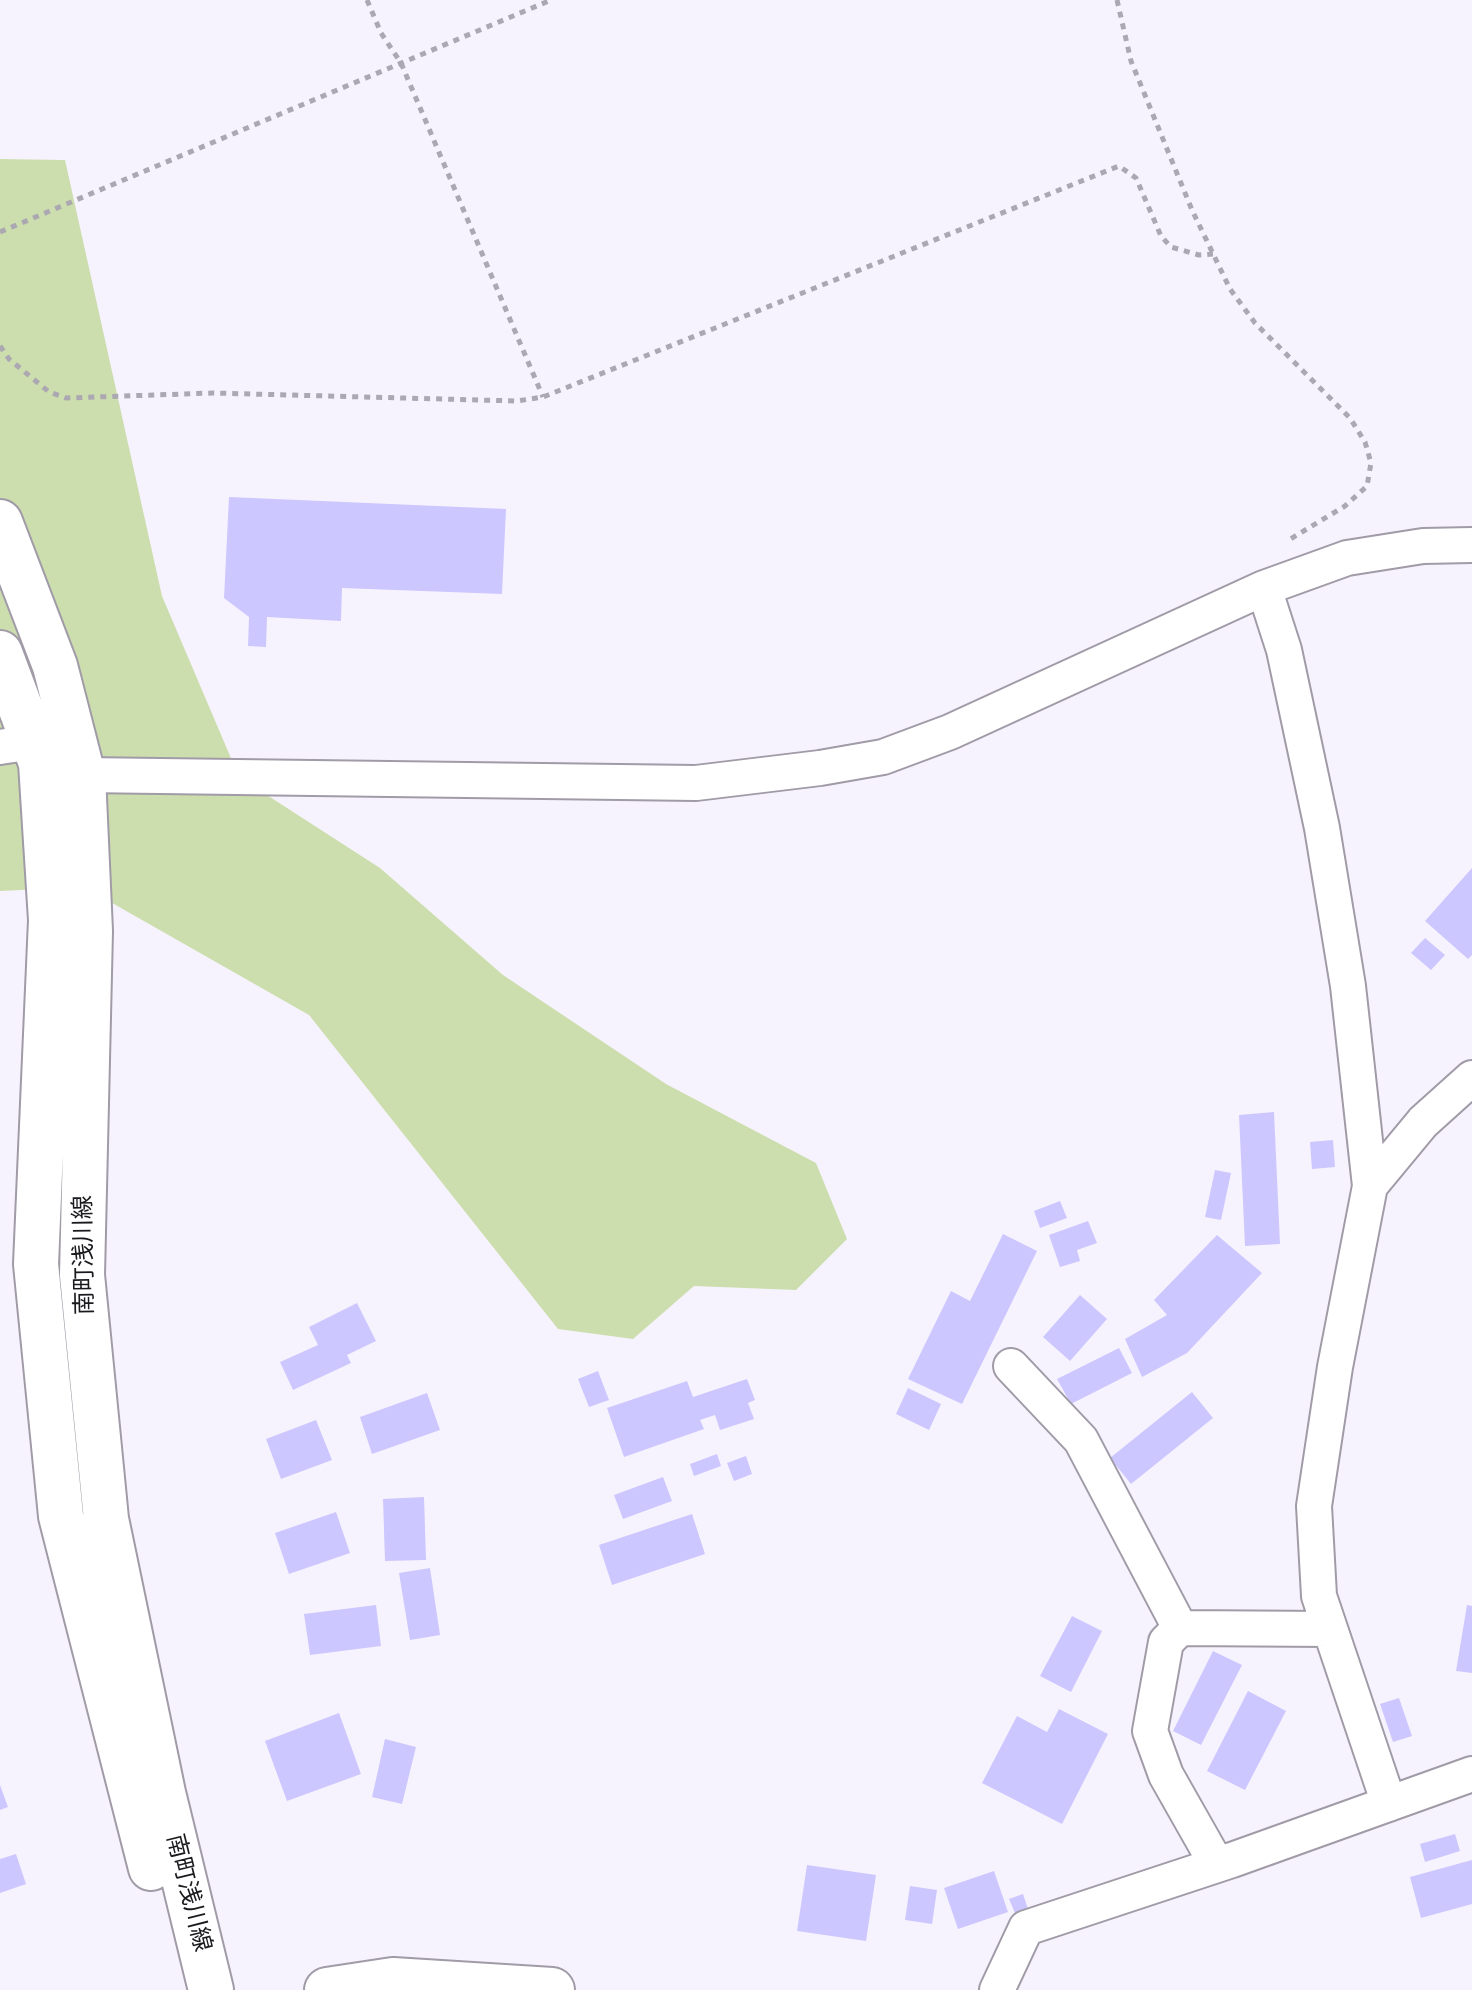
<!DOCTYPE html>
<html>
<head>
<meta charset="utf-8">
<style>
  body { margin:0 }
  canvas { display:block; background:#f7f3fe }
</style>
</head>
<body>
<canvas width="1472" height="1990"></canvas>
<script>
const context = document.querySelector('canvas').getContext('2d');
context.lineJoin = 'round';
function paint(path, color) {
  context.fillStyle = color;
  context.fill(path, 'evenodd');
}
function poly(rows) {
  const path = new Path2D();
  for (const r of rows) {
    path.moveTo(r[0], r[1]);
    for (let i = 2; i < r.length; i += 2) path.lineTo(r[i], r[i + 1]);
  }
  return path;
}
function strokePath(path, color, width, dash) {
  context.strokeStyle = color;
  context.lineWidth = width;
  context.lineCap = dash ? 'butt' : 'round';
  context.setLineDash(dash || []);
  context.stroke(path);
}
function drawText(font, color, halo, rows, align = 'center') {
  context.font = font + ' "Varela Round","Noto Sans JP",sans-serif';
  context.lineWidth = 6;
  context.setLineDash([]);
  context.textBaseline = 'middle';
  context.strokeStyle = halo;
  context.fillStyle = color;
  for (const [text, x, y, turn = 0] of rows) {
    context.save();
    context.translate(x, y);
    context.rotate((+turn || 0) * Math.PI / 180);
    context.textAlign = isNaN(turn) ? turn : align;
    if (halo) context.strokeText(text, 0, 0);
    context.fillText(text, 0, 0);
    context.restore();
  }
}
paint(poly([
  [0,159,65,160,162,596,239,777,380,868,503,975,666,1084,816,1163,847,1239,796,1290,694,1286,633,1339,558,1329,309,1015,84,887,0,891]
]), '#cddeae');
paint(poly([
  [229,497,506,509,502,594,342,588,341,621,267,617,266,647,248,646,249,617,224,598],
  [1472,868,1472,955,1468,959,1425,921],
  [1425,938,1445,955,1431,970,1411,953],
  [1274,1112,1280,1244,1245,1246,1239,1115],
  [1333,1140,1335,1167,1312,1169,1310,1142],
  [1215,1170,1231,1173,1221,1220,1205,1217],
  [1060,1201,1067,1218,1040,1228,1034,1211],
  [1088,1221,1097,1243,1077,1250,1080,1261,1060,1267,1049,1235],
  [1003,1234,1037,1251,962,1404,908,1379,951,1291,970,1301],
  [1217,1235,1262,1273,1187,1353,1142,1377,1125,1339,1167,1315,1154,1300],
  [1080,1295,1107,1319,1070,1361,1043,1337],
  [357,1303,376,1341,347,1355,351,1363,293,1390,280,1362,318,1345,309,1327],
  [1119,1348,1132,1373,1071,1404,1057,1379],
  [598,1371,609,1400,589,1407,578,1379],
  [747,1379,755,1400,748,1403,754,1419,720,1430,715,1415,700,1420,704,1429,624,1457,607,1408,687,1381,693,1397],
  [908,1388,941,1404,929,1430,896,1414],
  [1192,1392,1213,1418,1131,1484,1110,1458],
  [427,1393,440,1430,372,1454,360,1417],
  [316,1420,332,1460,281,1479,266,1439],
  [717,1454,721,1466,694,1476,690,1464],
  [746,1456,752,1474,734,1481,727,1463],
  [663,1477,672,1501,623,1519,614,1495],
  [424,1497,426,1560,385,1561,383,1499],
  [336,1512,350,1553,289,1574,275,1533],
  [692,1514,705,1554,612,1585,599,1545],
  [430,1568,440,1635,410,1640,399,1573],
  [376,1605,381,1646,310,1655,304,1614],
  [1467,1605,1472,1606,1472,1673,1456,1671],
  [1072,1616,1102,1631,1071,1692,1040,1676],
  [1213,1651,1242,1665,1201,1745,1173,1731],
  [1248,1691,1286,1711,1245,1790,1207,1771],
  [1399,1698,1412,1736,1393,1742,1380,1704],
  [1059,1709,1108,1734,1062,1824,982,1783,1017,1716,1047,1732],
  [339,1713,361,1774,287,1801,265,1741],
  [385,1739,416,1747,402,1804,372,1797],
  [0,1785,8,1807,0,1810],
  [1455,1834,1460,1851,1425,1862,1420,1844],
  [16,1854,26,1884,0,1893,0,1859],
  [1472,1860,1472,1904,1421,1918,1410,1877],
  [807,1865,876,1875,866,1941,797,1931],
  [994,1871,1008,1912,958,1929,944,1888],
  [910,1886,937,1890,932,1924,905,1920],
  [1023,1894,1028,1909,1015,1913,1009,1899]
]), '#ccc7fe');
const street = poly([
  [1264,588,1284,650,1322,828,1348,986,1370,1186],
  [0,747,33,742],
  [83,775,696,783,820,768,883,757,950,732,1264,588,1347,558,1423,546,1472,545],
  [1011,1366,1081,1440,1180,1628],
  [1389,1804,1319,1596,1314,1506,1335,1367,1370,1186,1423,1122,1472,1078],
  [1217,1865,1166,1775,1150,1731,1166,1642,1180,1628,1330,1629],
  [997,1990,1026,1928,1232,1860,1472,1774]
]);
const secondary = poly([
  [0,522,55,666,83,775,90,931,82,1275,106,1519,163,1793,211,1990],
  [0,653,41,763,51,920,36,1264,61,1516,151,1868],
  [327,1990,393,1980,552,1990]
]);
strokePath(street, '#a09ba7', 38);
strokePath(secondary, '#a09ba7', 48);
strokePath(poly([
  [367,0,381,33,401,63,543,397],
  [1117,0,1131,61,1192,210,1230,289,1255,323,1350,418,1365,442,1371,463,1367,486,1345,506,1287,541],
  [0,232,551,0],
  [0,346,9,359,49,392,66,398,213,393,517,401,543,397,1119,166,1136,178,1161,236,1171,247,1199,255,1213,254]
]), '#aba8b1', 5, [6, 6]);
strokePath(street, '#fff', 34);
strokePath(secondary, '#fff', 44);
drawText('24px', '#1a191d', '#fff', [
  ["南町浅川線",85,1255,-91],
  ["南町浅川線",188,1893,76]
]);
</script>
</body>
</html>
